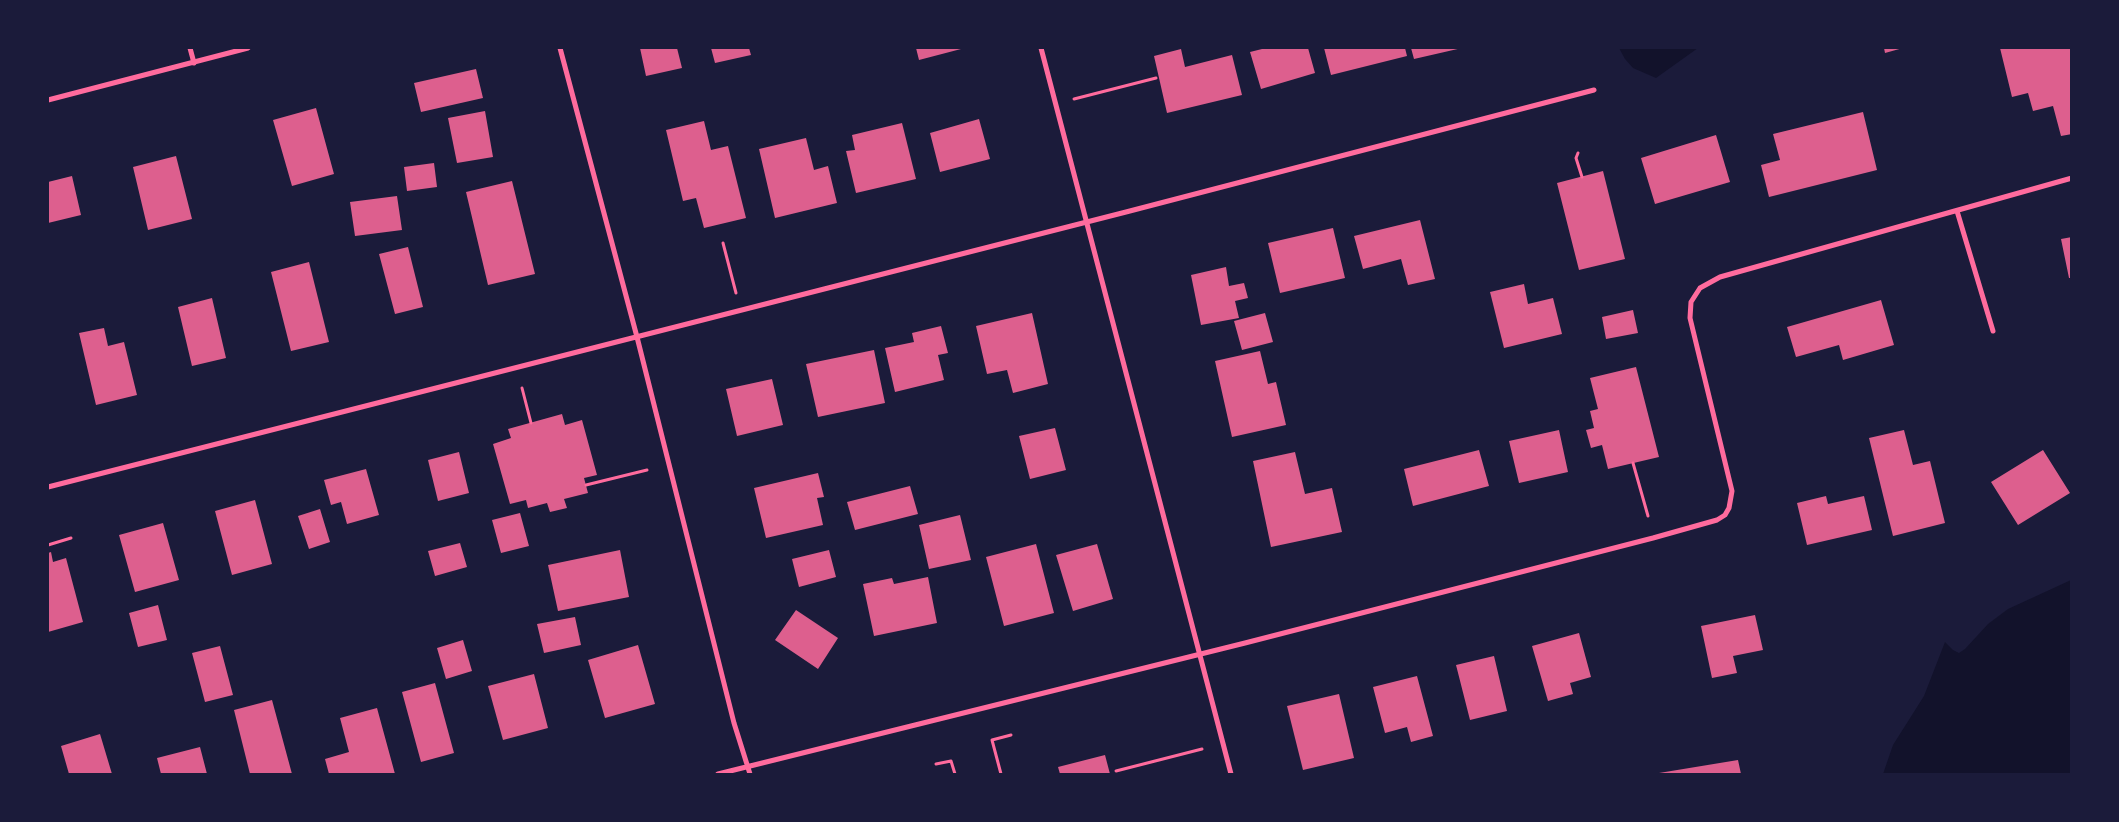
<!DOCTYPE html>
<html>
<head>
<meta charset="utf-8">
<style>
  body { margin:0 }
  #map { position:relative; width:2119px; height:822px; overflow:hidden; background:#1b1b3a; font-family:"Roboto Condensed",sans-serif }
  canvas { display:block }
  .frame { position:absolute; inset:0; border:49px solid #1b1b3a; pointer-events:none }
</style>
</head>
<body>
<div id="map">
<canvas width="2119" height="822"></canvas>
<div class="frame"></div>
</div>
<script>
const context = document.querySelector('canvas').getContext('2d');
context.lineJoin = 'round';
function paint(path, color) {
  context.fillStyle = color;
  context.fill(path, 'evenodd');
}
function poly(rows) {
  const path = new Path2D();
  for (const r of rows) {
    path.moveTo(r[0], r[1]);
    for (let i = 2; i < r.length; i += 2) path.lineTo(r[i], r[i + 1]);
  }
  return path;
}
function strokePath(path, color, width, dash) {
  context.strokeStyle = color;
  context.lineWidth = width;
  context.lineCap = dash ? 'butt' : 'round';
  context.setLineDash(dash || []);
  context.stroke(path);
}
paint(poly([
  [1619,48,1698,48,1656,78,1633,68,1625,59],
  [2071,580,2071,774,1883,774,1893,745,1924,696,1945,642,1953,650,1959,653,1965,649,1988,624,2008,609]
]), '#12122b');
paint(poly([
  [640,48,677,48,682,68,646,76],
  [711,48,749,48,751,55,715,63],
  [916,48,961,48,961,49,919,60],
  [1266,48,1308,48,1315,73,1261,89,1250,52],
  [1324,48,1405,48,1407,56,1331,75],
  [1411,48,1462,48,1414,59],
  [1884,48,1903,48,1885,53],
  [2000,48,2072,48,2072,134,2061,136,2053,106,2033,111,2028,93,2012,97],
  [1181,49,1185,67,1232,55,1242,95,1167,113,1154,56],
  [476,69,483,98,421,112,414,83],
  [316,108,334,174,292,186,273,120],
  [485,111,493,157,457,163,448,118],
  [1863,112,1877,170,1769,197,1761,165,1780,160,1773,134],
  [979,119,990,159,940,172,930,133],
  [704,121,711,150,728,146,746,218,704,228,696,198,683,201,666,130],
  [902,123,916,179,856,193,846,151,855,150,852,135],
  [1716,135,1730,182,1655,204,1641,158],
  [806,138,814,170,828,166,837,203,775,218,759,149],
  [176,156,192,219,148,230,133,167],
  [434,163,437,187,407,191,404,167],
  [1603,171,1625,259,1579,270,1557,183],
  [72,176,81,215,48,223,48,182],
  [512,181,535,274,488,285,466,192],
  [397,196,402,230,355,236,350,202],
  [1420,220,1435,279,1408,285,1401,259,1363,269,1354,236],
  [1333,228,1345,278,1280,293,1268,243],
  [2072,237,2072,278,2069,278,2061,239],
  [408,247,423,307,395,314,379,254],
  [309,262,329,342,291,351,271,272],
  [1226,267,1229,286,1244,283,1248,298,1235,301,1239,318,1201,325,1191,275],
  [1524,284,1528,304,1553,298,1562,334,1504,348,1490,292],
  [212,298,226,358,192,366,178,307],
  [1881,300,1894,345,1843,360,1839,345,1796,357,1787,327],
  [1633,310,1638,333,1606,339,1602,317],
  [1032,313,1048,384,1013,393,1007,370,987,374,976,326],
  [1265,313,1273,342,1242,350,1234,321],
  [941,326,948,353,938,355,944,380,895,392,885,348,914,342,912,333],
  [104,328,108,346,124,342,137,395,96,405,79,333],
  [874,350,885,403,818,417,806,364],
  [1260,351,1268,384,1276,382,1286,425,1232,437,1215,361],
  [1636,367,1659,457,1608,469,1602,445,1591,448,1586,430,1594,428,1590,411,1598,409,1590,378],
  [772,379,783,425,737,436,726,389],
  [562,414,565,425,582,420,597,475,584,478,588,493,564,499,567,508,550,512,547,503,528,508,526,500,510,504,493,444,511,438,508,429],
  [1055,428,1066,470,1030,479,1019,436],
  [1559,430,1568,472,1519,483,1509,441],
  [1904,430,1913,465,1930,461,1945,523,1893,536,1869,438],
  [1479,450,1489,486,1413,506,1404,469],
  [2043,450,2070,493,2018,525,1991,482],
  [459,452,469,493,438,501,428,460],
  [1295,452,1305,494,1332,488,1342,532,1271,547,1253,461],
  [366,469,379,515,347,524,341,502,331,505,324,480],
  [818,473,824,497,817,498,823,525,766,538,754,488],
  [910,486,918,514,855,530,847,502],
  [1826,496,1828,504,1864,496,1872,530,1807,545,1797,503],
  [255,500,272,564,232,575,215,511],
  [320,509,330,542,309,549,298,516],
  [520,513,529,546,501,553,492,520],
  [960,515,971,560,929,569,919,525],
  [163,523,179,580,135,592,119,535],
  [460,543,467,567,435,576,428,551],
  [1036,544,1054,613,1004,626,986,557],
  [1097,544,1113,599,1073,611,1056,555],
  [620,550,629,597,558,611,548,565],
  [829,550,836,577,799,587,792,559],
  [51,552,53,562,66,558,83,622,48,632,48,553],
  [928,577,937,623,874,636,863,584,892,578,894,584],
  [158,605,167,640,138,647,129,613],
  [796,610,838,638,818,669,775,640],
  [1755,615,1763,650,1733,656,1737,673,1712,678,1701,626],
  [575,617,581,645,544,653,537,624],
  [1579,633,1591,677,1570,683,1573,694,1548,701,1532,646],
  [463,640,472,671,446,679,437,648],
  [638,645,655,704,605,718,588,660],
  [220,646,233,695,205,702,192,653],
  [1494,656,1507,711,1470,720,1456,665],
  [534,674,548,728,503,740,488,686],
  [1417,676,1433,736,1411,742,1407,727,1385,733,1373,687],
  [435,683,454,753,421,762,402,692],
  [1339,694,1354,758,1303,770,1287,706],
  [272,700,292,774,250,774,234,710],
  [377,708,395,774,329,774,325,759,349,752,340,718],
  [100,734,112,774,69,774,61,746],
  [200,747,207,774,161,774,157,758],
  [1105,755,1110,774,1060,774,1058,767],
  [1738,760,1741,774,1659,774,1659,773]
]), '#dd5f8e');
strokePath(poly([
  [1074,99,1156,78],
  [1578,153,1576,158,1582,177],
  [723,243,736,293],
  [522,388,531,423],
  [1633,463,1648,516],
  [586,485,647,470],
  [48,545,71,538],
  [936,764,951,761,955,774],
  [1116,771,1202,749],
  [1001,774,992,740,1011,735]
]), '#ff6b9d', 3);
strokePath(poly([
  [190,48,194,63],
  [560,48,637,337,734,723,750,774],
  [1041,48,1231,774],
  [48,100,248,48],
  [1957,211,1993,331],
  [48,487,1126,212,1594,90],
  [718,774,1245,643,1653,538,1717,520,1725,515,1729,508,1732,491,1690,318,1691,302,1700,288,1720,277,2072,178]
]), '#ff6b9d', 5);
</script>
</body>
</html>
